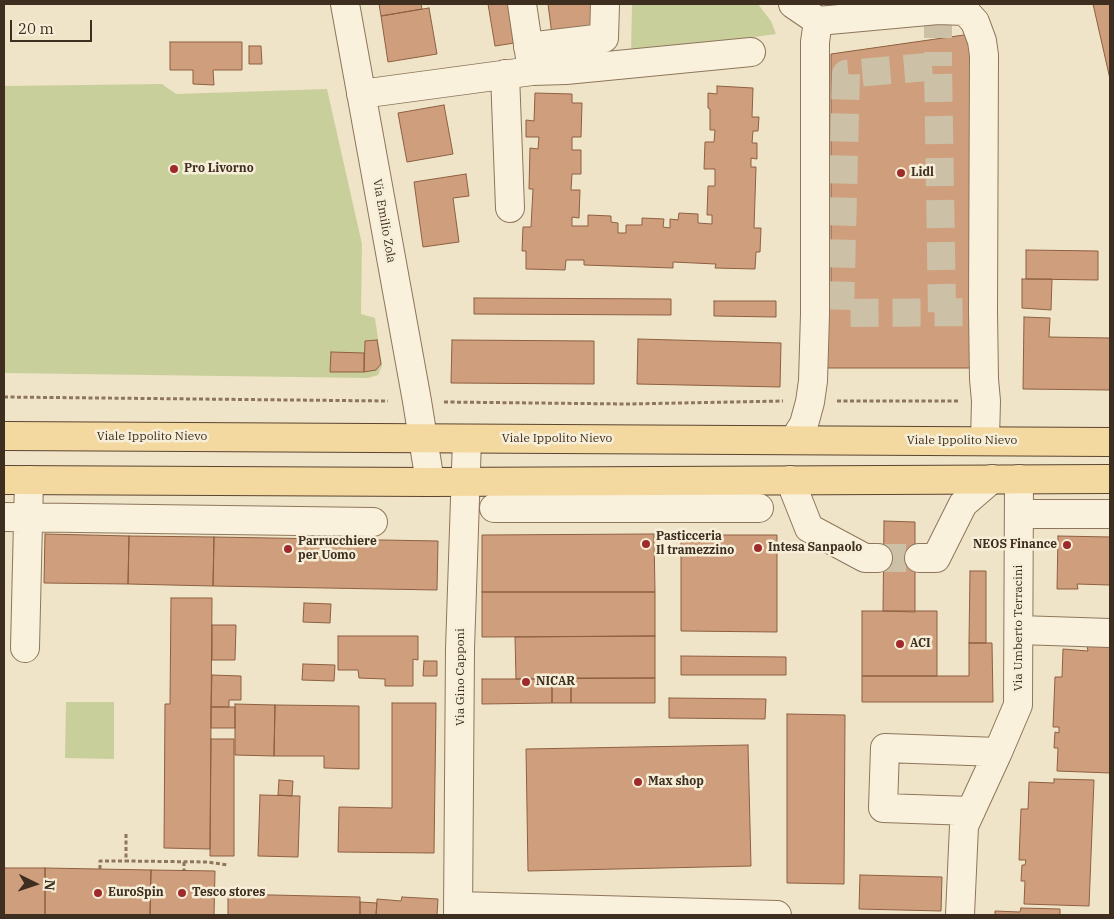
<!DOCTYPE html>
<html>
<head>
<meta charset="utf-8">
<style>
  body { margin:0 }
  #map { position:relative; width:1114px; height:919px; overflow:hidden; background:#f0e4c8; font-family:"IBM Plex Serif",serif }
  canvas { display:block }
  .frame { position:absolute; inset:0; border:5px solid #3d2e20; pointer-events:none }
  .north { position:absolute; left:10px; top:859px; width:50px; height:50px; -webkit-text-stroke:4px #f7eed8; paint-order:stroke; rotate:94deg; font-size:14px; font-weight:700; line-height:20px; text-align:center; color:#3d2e20 }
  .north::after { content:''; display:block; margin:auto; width:18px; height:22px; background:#3d2e20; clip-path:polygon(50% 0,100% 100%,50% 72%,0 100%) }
  .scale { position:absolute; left:10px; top:20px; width:82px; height:22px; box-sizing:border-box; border:2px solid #3d2e20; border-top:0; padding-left:6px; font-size:15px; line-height:18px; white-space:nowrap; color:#3d2e20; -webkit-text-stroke:4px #f7eed8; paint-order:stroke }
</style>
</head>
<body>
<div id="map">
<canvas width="1114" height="919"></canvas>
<div class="frame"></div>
<div class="north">N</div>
<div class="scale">20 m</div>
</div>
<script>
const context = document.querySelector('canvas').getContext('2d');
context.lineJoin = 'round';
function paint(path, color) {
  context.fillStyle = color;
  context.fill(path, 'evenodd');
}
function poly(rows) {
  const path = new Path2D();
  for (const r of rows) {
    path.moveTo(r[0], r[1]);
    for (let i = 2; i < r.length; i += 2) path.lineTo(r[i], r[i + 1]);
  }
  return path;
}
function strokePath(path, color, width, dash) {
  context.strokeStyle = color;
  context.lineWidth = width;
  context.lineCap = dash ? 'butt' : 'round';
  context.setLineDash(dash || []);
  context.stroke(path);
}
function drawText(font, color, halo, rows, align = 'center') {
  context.font = font + ' "IBM Plex Serif",serif';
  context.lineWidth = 5;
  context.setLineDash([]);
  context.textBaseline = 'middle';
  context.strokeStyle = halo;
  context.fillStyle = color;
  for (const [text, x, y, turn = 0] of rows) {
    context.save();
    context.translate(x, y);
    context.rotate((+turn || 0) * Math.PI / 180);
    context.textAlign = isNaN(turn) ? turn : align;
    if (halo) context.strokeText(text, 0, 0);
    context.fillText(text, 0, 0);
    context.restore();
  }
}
paint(poly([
  [632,4,758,4,771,21,776,34,631,54],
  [162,84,176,94,327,89,362,244,361,314,375,318,382,366,378,375,368,378,4,373,4,86],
  [66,702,114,702,114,759,65,758]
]), '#c9cf9b');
const building = poly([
  [379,4,421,4,422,9,381,16,379,4],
  [488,4,515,4,521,42,495,46,488,4],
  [548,4,601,4,592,29,552,35,548,4],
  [1093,4,1110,4,1110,79,1093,4],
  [429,8,437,54,388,62,381,16,429,8],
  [971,34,970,368,820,368,822,292,831,292,831,54,971,34],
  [170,42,242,42,242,70,213,70,214,85,193,84,193,70,170,70,170,42],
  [249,46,261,46,262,64,249,64,249,46],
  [717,86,753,88,752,117,759,117,758,131,753,131,752,143,757,143,757,159,751,158,751,167,756,167,754,228,761,228,760,252,756,252,755,269,715,268,716,264,673,262,673,268,584,265,584,260,566,260,565,270,526,269,526,251,522,251,523,227,531,227,533,189,529,189,530,148,538,149,539,137,526,137,526,120,534,121,535,93,572,94,572,103,582,103,581,137,572,137,572,150,581,150,581,174,572,174,571,190,580,190,579,218,572,217,572,226,588,226,588,215,611,216,611,222,618,223,618,233,626,233,626,225,642,225,642,218,664,219,663,227,670,228,670,219,678,220,679,213,698,214,698,223,712,224,712,215,707,215,708,186,715,186,715,169,704,169,705,142,714,142,715,130,710,130,710,109,708,108,708,93,717,94,717,86],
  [444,105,453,154,407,162,398,113,444,105],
  [466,174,469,196,453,198,459,242,423,247,414,182,466,174],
  [1026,250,1098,251,1098,280,1026,279,1026,250],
  [1022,279,1052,279,1051,310,1022,308,1022,279],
  [474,298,671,299,671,315,474,314,474,298],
  [714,301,776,301,776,317,714,316,714,301],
  [1024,317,1050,318,1049,337,1110,338,1110,390,1023,389,1024,317],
  [638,339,781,343,780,387,637,384,638,339],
  [377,340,381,364,376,370,364,372,365,341,377,340],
  [452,340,594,341,594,384,451,383,452,340],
  [331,352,364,353,364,372,330,372,331,352],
  [884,521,915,522,915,612,883,611,884,521],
  [45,534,129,536,128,584,44,583,45,534],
  [654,534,655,592,482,592,482,535,654,534],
  [681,535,777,535,777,632,681,631,681,535],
  [129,536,214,537,213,586,128,584,129,536],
  [1058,536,1110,537,1110,585,1077,584,1078,589,1057,589,1058,536],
  [214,537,438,541,437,590,213,586,214,537],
  [970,571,986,571,986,643,969,643,970,571],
  [482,592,655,592,655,636,482,637,482,592],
  [171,598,212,598,210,849,164,848,165,704,170,704,171,598],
  [304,603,331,604,330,623,303,622,304,603],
  [862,611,937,611,937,676,862,676,862,611],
  [212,625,236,625,235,660,212,660,212,625],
  [338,636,418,636,418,660,413,659,413,686,385,686,385,679,359,678,358,670,338,670,338,636],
  [655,636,655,678,516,679,515,637,655,636],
  [969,643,992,643,993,702,862,702,862,676,969,676,969,643],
  [1087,646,1110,647,1110,773,1057,771,1058,748,1054,748,1055,732,1059,733,1059,727,1053,727,1055,677,1062,677,1063,649,1088,651,1087,646],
  [681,656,786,657,786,675,681,675,681,656],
  [424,661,437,661,437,676,423,676,424,661],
  [303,664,335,665,334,681,302,680,303,664],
  [212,675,241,676,241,700,229,700,229,707,211,707,212,675],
  [571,678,655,678,655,703,571,703,571,678],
  [571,678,571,703,552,703,552,679,571,678],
  [482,679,552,679,552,703,482,704,482,679],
  [669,698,766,699,765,719,669,718,669,698],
  [392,703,436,703,434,853,338,852,339,807,392,808,392,703],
  [235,704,275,705,274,756,235,755,235,704],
  [275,705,359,706,359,769,324,768,324,756,274,756,275,705],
  [211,707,235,707,235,728,211,728,211,707],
  [787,714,845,715,844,884,787,883,787,714],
  [211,739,234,739,234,856,210,856,211,739],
  [748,745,751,866,528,871,526,749,748,745],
  [1054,779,1094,780,1089,906,1024,904,1025,881,1021,881,1022,865,1025,865,1026,860,1019,860,1021,809,1028,809,1029,782,1054,783,1054,779],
  [279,780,293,781,292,796,278,795,279,780],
  [260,795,300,796,298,857,258,856,260,795],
  [4,868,45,868,45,915,4,915,4,868],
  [45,868,151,870,150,915,45,915,45,868],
  [151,870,215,871,214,915,150,915,151,870],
  [860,875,942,877,941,911,859,909,860,875],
  [228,894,360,897,360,915,228,915,228,894],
  [402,897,438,899,437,915,376,915,377,899,401,901,402,897],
  [360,902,377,903,376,915,360,915,360,902],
  [1021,908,1060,909,1060,915,995,915,995,911,1020,912,1021,908]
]);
paint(building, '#cf9f7d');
strokePath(building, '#8d5f41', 1);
strokePath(poly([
  [938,10,938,66],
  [942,312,938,66,846,74,840,313,983,312],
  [878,558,919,558]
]), '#ccc0a6', 28, [28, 14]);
const minor = poly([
  [345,4,417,401,430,482],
  [793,4,818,21,938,10,965,11],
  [965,4,965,11,975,22,982,41,984,55,983,312,984,379,986,401,985,440],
  [528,47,604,38,605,4],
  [532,71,566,70,751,52],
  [505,74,510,208],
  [361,94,532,71,522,4],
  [794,440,804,424,810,402,813,381,815,314,815,42,818,21],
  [790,480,809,528,865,558,878,558],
  [494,508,759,508],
  [1020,514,1110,514],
  [4,517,373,522],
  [919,558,936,558,963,504,992,479],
  [1019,630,1110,633],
  [25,648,29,480],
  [971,811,883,808,885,748,998,752],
  [459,906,777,915],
  [458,915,460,649,467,439],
  [960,915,964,826,998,752,1018,705,1019,479]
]);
const major = poly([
  [4,436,1110,442],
  [4,480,430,482,1110,479]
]);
strokePath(minor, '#8d765c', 30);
strokePath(major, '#5b4430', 30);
strokePath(poly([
  [4,397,388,401],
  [837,401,958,401],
  [444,402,626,404,783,401],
  [126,834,126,861,207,862,228,865],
  [184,862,184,870],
  [100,869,100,861,126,861]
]), '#8d765c', 3, [4, 2.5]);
strokePath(minor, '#faf1dc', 28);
strokePath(major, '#f3d9a0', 28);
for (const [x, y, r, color] of [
  [174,169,5,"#9e2a2b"],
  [901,173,5,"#9e2a2b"],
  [646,544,5,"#9e2a2b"],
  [1067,545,5,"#9e2a2b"],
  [758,548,5,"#9e2a2b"],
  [288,549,5,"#9e2a2b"],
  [900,644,5,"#9e2a2b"],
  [526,682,5,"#9e2a2b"],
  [638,782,5,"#9e2a2b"],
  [98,893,5,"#9e2a2b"],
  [182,893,5,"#9e2a2b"]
]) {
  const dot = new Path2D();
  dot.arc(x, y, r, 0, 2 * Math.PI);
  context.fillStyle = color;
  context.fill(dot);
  strokePath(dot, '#f7eed8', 2);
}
drawText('bold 12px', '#3d2e20', '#f7eed8', [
  ["Pro Livorno",184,169],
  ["Lidl",911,173],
  ["Pasticceria",656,537],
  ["Il tramezzino",656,551],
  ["Parrucchiere",298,542],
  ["per Uomo",298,556],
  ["NEOS Finance",1057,545,"right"],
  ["Intesa Sanpaolo",768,548],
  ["ACI",910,644],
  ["NICAR",536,682],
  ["Max shop",648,782],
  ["EuroSpin",108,893],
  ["Tesco stores",192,893]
], 'left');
drawText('12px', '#3d2e20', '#f7eed8', [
  ["Via Emilio Zola",384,221,80],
  ["Viale Ippolito Nievo",152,437],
  ["Viale Ippolito Nievo",557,439],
  ["Viale Ippolito Nievo",962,441],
  ["Via Umberto Terracini",1019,628,-90],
  ["Via Gino Capponi",461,677,-90]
]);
</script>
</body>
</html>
